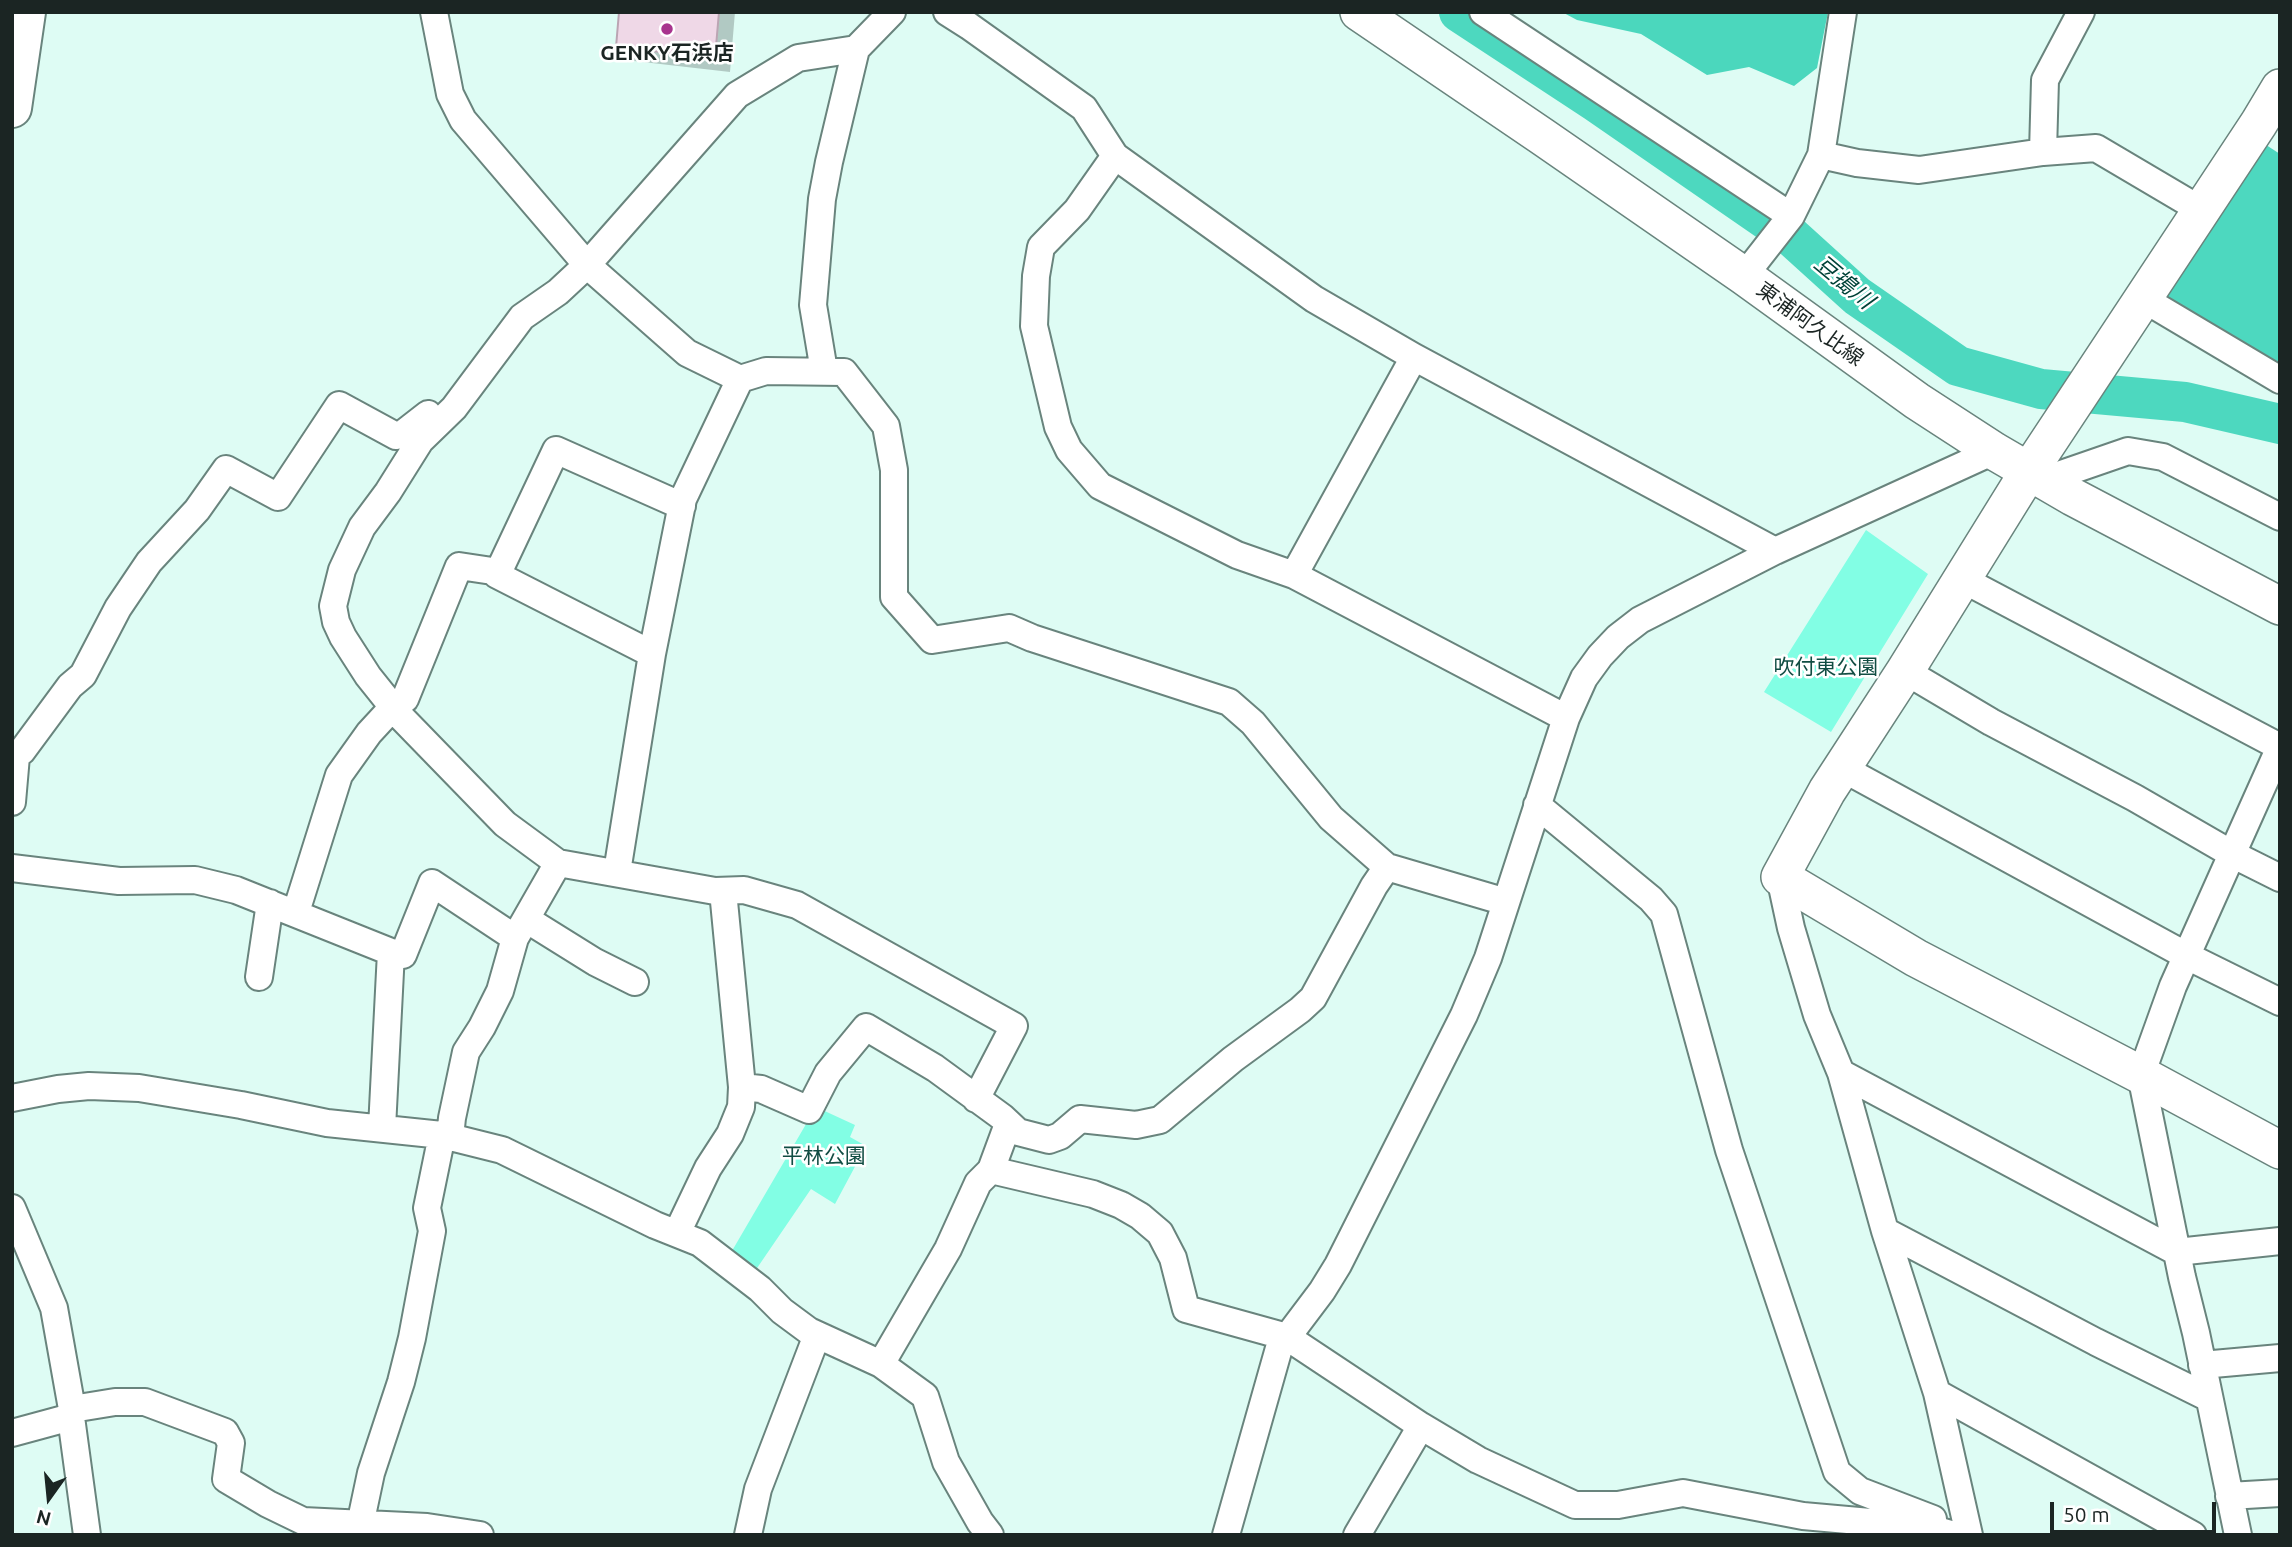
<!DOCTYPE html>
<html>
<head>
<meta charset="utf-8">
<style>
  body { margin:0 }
  #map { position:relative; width:2292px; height:1547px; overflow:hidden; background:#defcf4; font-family:Ubuntu,sans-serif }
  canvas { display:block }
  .frame { position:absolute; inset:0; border:14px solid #1b2523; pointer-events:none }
  .north { position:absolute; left:14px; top:1463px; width:70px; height:70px; -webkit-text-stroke:5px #fff; paint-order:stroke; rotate:195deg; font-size:19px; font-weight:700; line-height:28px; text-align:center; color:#1b2523 }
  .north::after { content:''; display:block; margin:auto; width:24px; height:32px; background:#1b2523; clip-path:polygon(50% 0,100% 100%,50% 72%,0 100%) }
  .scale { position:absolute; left:2050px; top:1502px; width:166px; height:32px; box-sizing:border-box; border:4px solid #1b2523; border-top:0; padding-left:9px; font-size:21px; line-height:24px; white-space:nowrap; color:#1b2523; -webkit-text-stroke:5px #fff; paint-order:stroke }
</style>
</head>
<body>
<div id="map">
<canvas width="2292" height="1547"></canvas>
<div class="frame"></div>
<div class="north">N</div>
<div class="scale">50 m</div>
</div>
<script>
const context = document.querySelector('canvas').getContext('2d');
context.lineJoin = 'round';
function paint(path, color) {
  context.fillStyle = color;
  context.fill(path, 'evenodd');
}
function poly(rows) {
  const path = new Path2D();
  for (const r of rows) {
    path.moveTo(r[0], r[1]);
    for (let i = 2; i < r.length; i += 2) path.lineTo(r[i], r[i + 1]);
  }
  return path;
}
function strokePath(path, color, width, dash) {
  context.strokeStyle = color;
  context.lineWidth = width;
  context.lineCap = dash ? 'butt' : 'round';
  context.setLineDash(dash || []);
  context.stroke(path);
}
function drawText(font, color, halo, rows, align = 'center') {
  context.font = font + ' Ubuntu,"Noto Sans JP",sans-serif';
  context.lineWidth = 5;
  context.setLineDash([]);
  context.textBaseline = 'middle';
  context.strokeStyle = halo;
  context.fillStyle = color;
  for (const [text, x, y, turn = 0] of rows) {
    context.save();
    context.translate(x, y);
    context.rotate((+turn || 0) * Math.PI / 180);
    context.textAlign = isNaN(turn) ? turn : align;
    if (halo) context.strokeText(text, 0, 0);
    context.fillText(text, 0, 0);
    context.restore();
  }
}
paint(poly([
  [1866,530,1928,574,1831,732,1764,692],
  [816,1107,855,1125,850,1137,866,1146,835,1204,811,1189,753,1274,729,1256]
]), '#82fee4');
paint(poly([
  [1562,12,1828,12,1817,68,1794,86,1749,67,1707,75,1641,34,1577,20]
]), '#4bd7bd');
paint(poly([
  [2260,141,2280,154,2280,370,2162,297]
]), '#4dd8bf');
paint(poly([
  [621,12,735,12,730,72,634,61,618,46]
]), '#0003');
strokePath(poly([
  [1459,12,1596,102,1793,238,1857,296,1958,366,2041,389,2185,402,2280,424]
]), '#4dd8bf', 40);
const building = poly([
  [619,12,719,12,715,58,616,47,619,12]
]);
paint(building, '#efd8e7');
strokePath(building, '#bba5b3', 2);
const street = poly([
  [434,12,450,94,463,120,587,265,687,353,740,379,766,371,844,372,886,426,894,470,894,597,932,640,1009,628,1032,638,1229,702,1253,723,1331,818,1387,867,1506,902],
  [947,12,969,26,1084,108,1115,156,1314,299,1414,357,1775,551],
  [1483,12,1791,216],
  [856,49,798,58,737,95,587,265,558,292,522,317,454,408,420,441,388,492,362,527,342,570,333,606,336,622,343,637,368,676,400,716,505,824,558,863,715,891,744,890,797,905,1014,1026,976,1099],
  [2043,152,2045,80,2081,12],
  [1821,155,1857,163,1919,170,2043,152,2096,148,2201,210],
  [1115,156,1077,210,1041,247,1036,276,1034,326,1058,427,1069,450,1100,486,1237,555,1294,575,1566,718],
  [1744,276,1791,216,1821,155,1843,12],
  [2142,298,2280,380],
  [824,371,813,305,822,199,829,162,856,49,892,12],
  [2044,480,2128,451,2163,457,2280,517],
  [1294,575,1414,357],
  [1962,579,2280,747],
  [652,654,497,575,556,450,682,506],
  [1905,671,1991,722,2135,798,2232,854,2280,878],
  [1842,768,2187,956,2280,1002],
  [12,802,16,756,22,751,70,686,83,675,118,608,149,562,197,510,226,469,278,497,339,405,396,436,401,435,428,414],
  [1537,805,1651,899,1664,914,1729,1150,1837,1472,1860,1491,1933,1519],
  [12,868,119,881,195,880,236,890,391,952,403,955,432,883,515,938],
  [617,872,652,654,683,499,740,379],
  [1780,877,1791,928,1817,1015,1841,1073,1885,1231,1937,1393,1969,1535],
  [296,912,339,775,369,733,393,707,405,699,459,566,499,572],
  [526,919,595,962,635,982],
  [259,977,270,903],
  [1841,1073,2177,1252,2280,1241],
  [742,1087,761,1089,809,1110,828,1073,866,1027,935,1068,1002,1117,1018,1132,1049,1140,1060,1136,1080,1119,1136,1125,1160,1120,1233,1059,1300,1010,1313,998,1374,886,1387,867],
  [12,1098,58,1089,89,1086,139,1088,241,1105,327,1123,442,1135,502,1150,655,1225,700,1243,760,1289,782,1311,809,1331,881,1364,925,1396,946,1462,980,1522,990,1535],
  [382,1128,391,952],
  [450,1137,452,1118,466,1052,482,1027,500,991,515,938,558,863],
  [991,1170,1093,1194,1121,1205,1140,1216,1160,1233,1173,1258,1186,1309,1287,1337,1421,1426,1478,1460,1575,1505,1618,1505,1683,1493,1803,1516,1926,1527,1954,1535],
  [12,1208,54,1308,72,1409,71,1417,87,1535],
  [1885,1231,2096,1342,2209,1398],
  [677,1233,708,1168,730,1134,741,1107,742,1087,723,891],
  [881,1364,948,1249,978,1183,991,1170,1008,1124],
  [2202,1365,2280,1358],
  [1937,1393,2193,1535],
  [72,1409,115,1402,145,1402,225,1432,231,1443,226,1479,268,1504,303,1521,427,1527,480,1535],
  [12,1433,71,1417],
  [2229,1496,2280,1493],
  [360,1525,371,1473,401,1382,412,1338,432,1231,427,1208,442,1135],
  [748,1535,758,1489,817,1335],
  [1226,1535,1279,1348,1322,1291,1338,1265,1464,1015,1488,958,1566,718,1584,678,1600,656,1618,637,1640,620,1775,551,1994,451],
  [1357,1535,1421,1426],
  [2238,1535,2196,1333,2182,1277,2141,1075,2173,986,2280,747]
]);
const secondary = poly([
  [1359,12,1543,137,1744,276,1917,401,1994,451,2073,497,2280,606],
  [2280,88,2259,123,2029,471,1905,671,1827,791,1780,877,1916,958,2141,1075,2280,1150]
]);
const highway = poly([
  [12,108,26,12]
]);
strokePath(street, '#69847d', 30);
strokePath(secondary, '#69847d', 40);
strokePath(highway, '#69847d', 42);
strokePath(street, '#fff', 26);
strokePath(secondary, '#fff', 37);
strokePath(highway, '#fff', 38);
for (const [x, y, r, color] of [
  [667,29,7,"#a8348e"]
]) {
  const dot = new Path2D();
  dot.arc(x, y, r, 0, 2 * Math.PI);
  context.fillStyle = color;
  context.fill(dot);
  strokePath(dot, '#fff', 2.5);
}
drawText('bold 21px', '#1b2523', '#fff', [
  ["GENKY石浜店",667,53]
]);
drawText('21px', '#1b2523', '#fff', [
  ["東浦阿久比線",1810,324,36]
]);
drawText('21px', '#114d43', '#fff', [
  ["吹付東公園",1826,667],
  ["平林公園",824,1156]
]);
drawText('italic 23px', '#014238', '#fff', [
  ["豆搗川",1844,282,40]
]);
</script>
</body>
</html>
